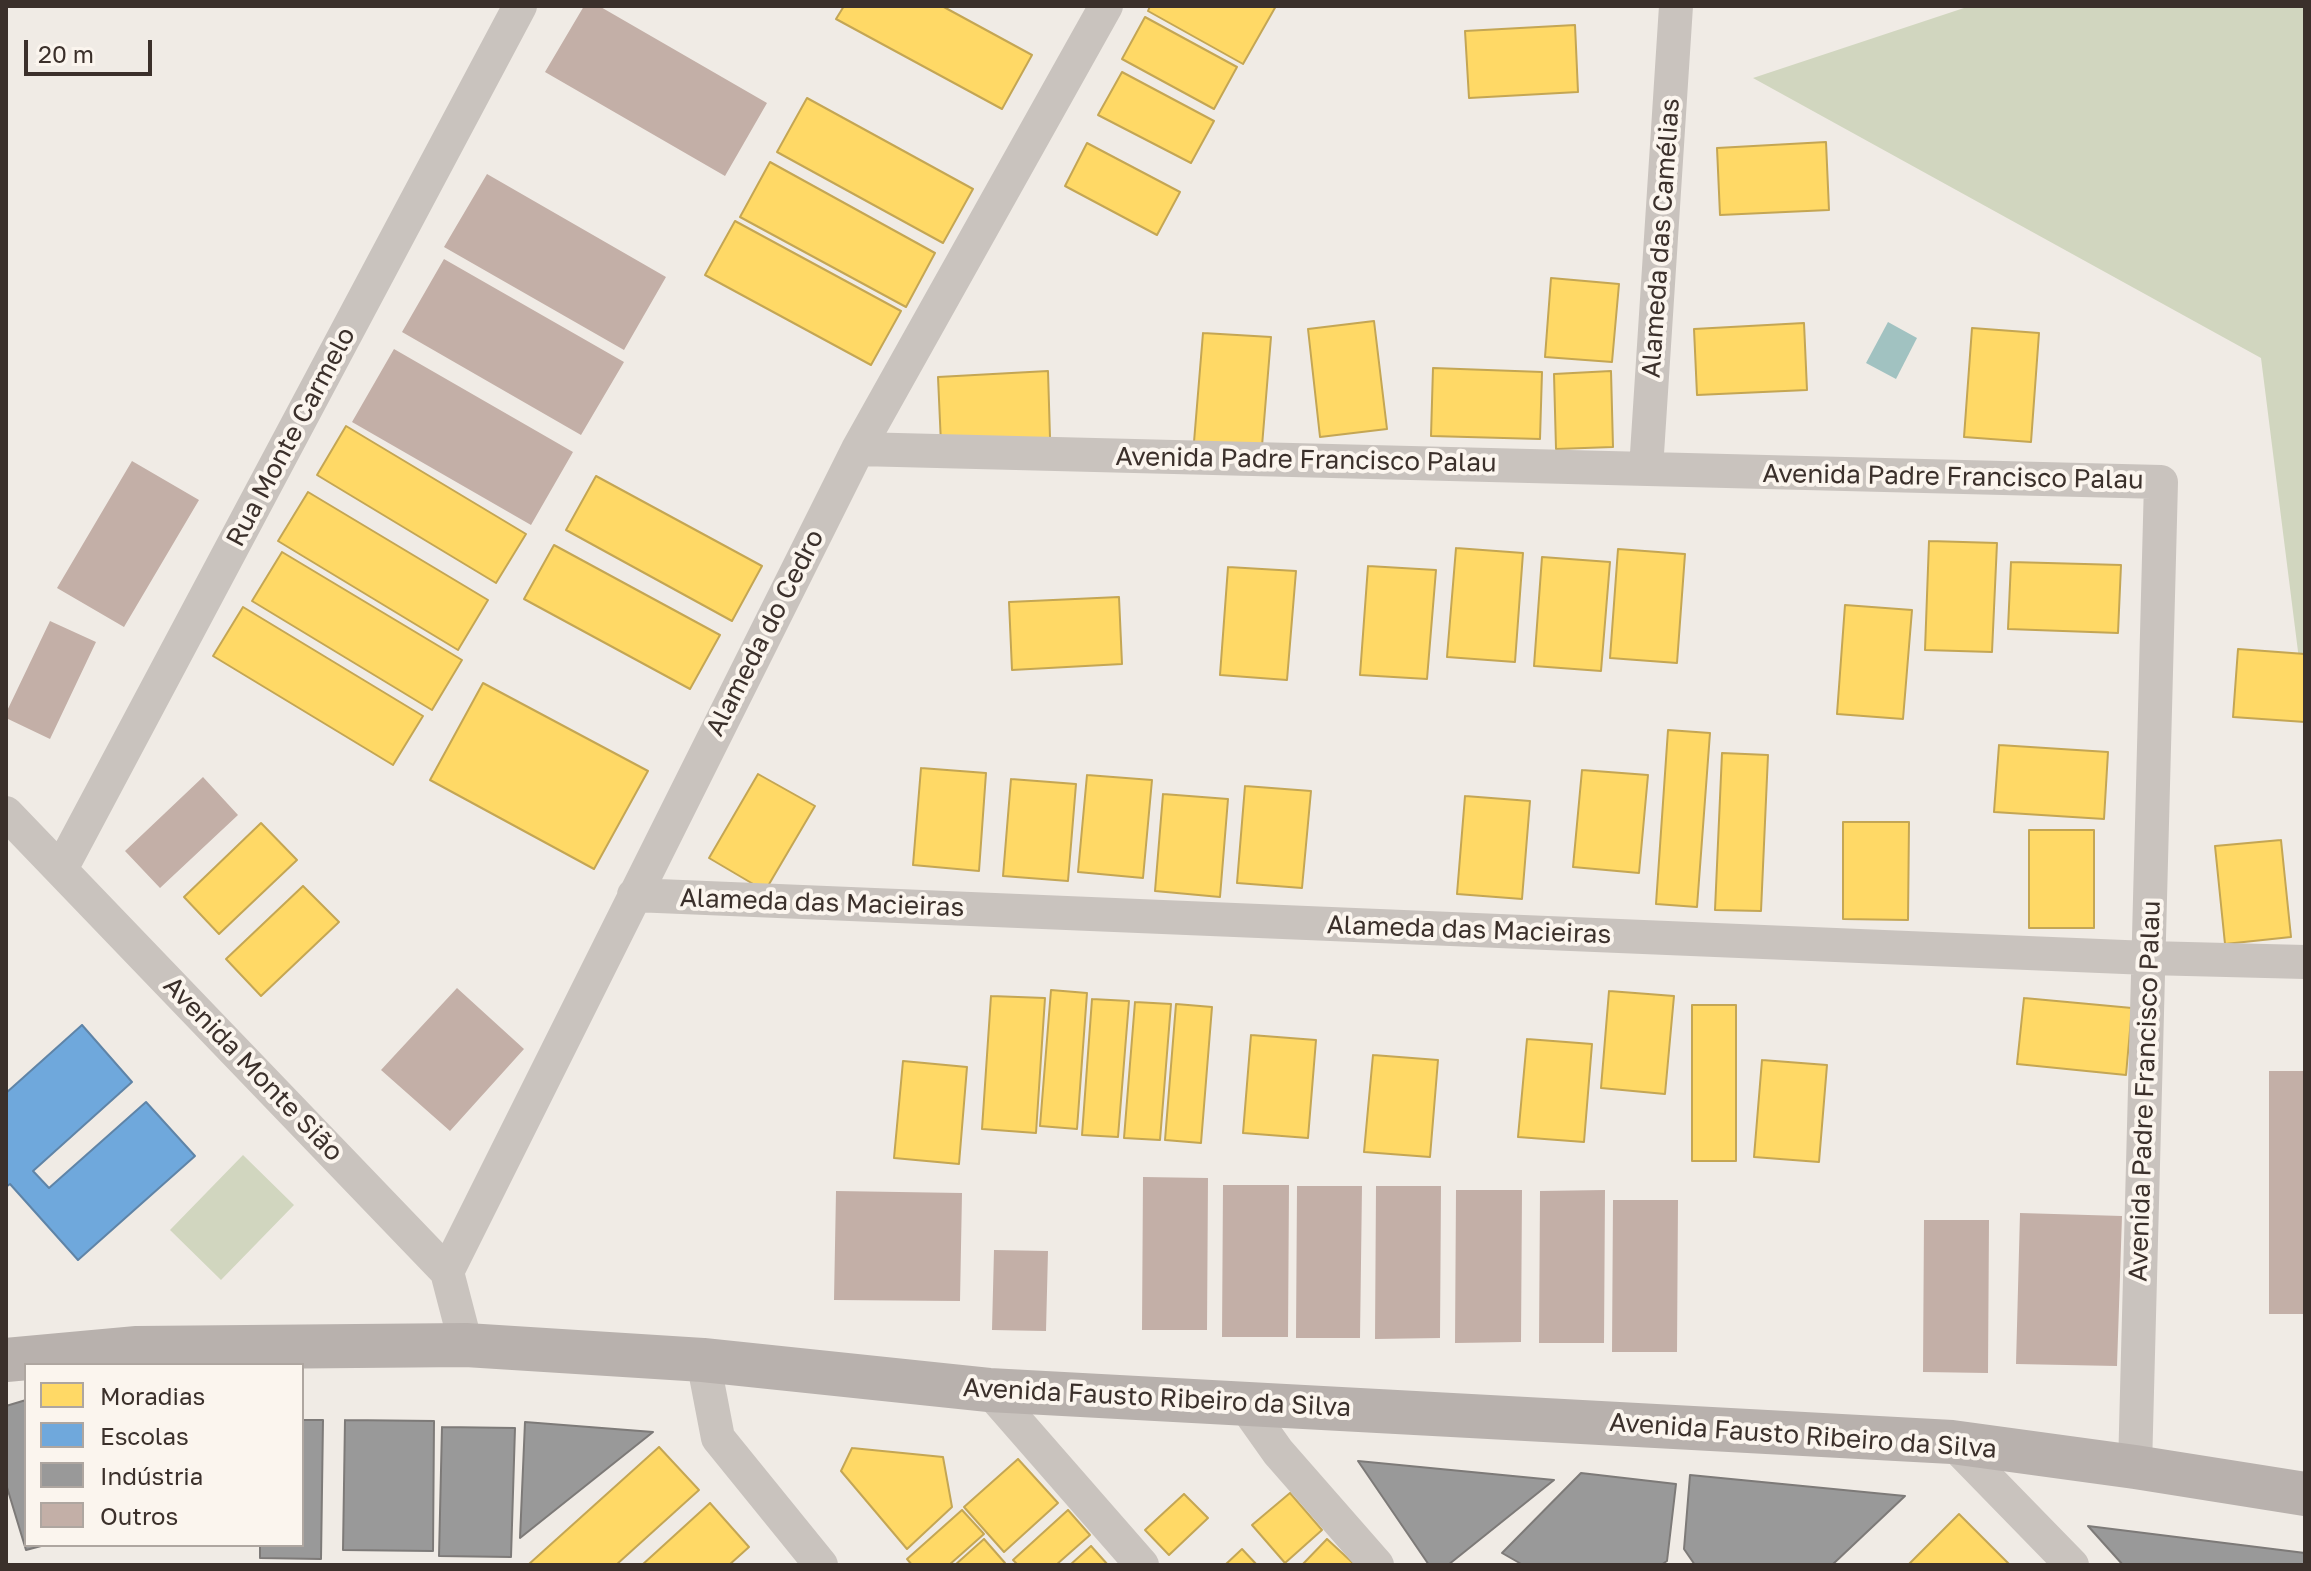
<!DOCTYPE html>
<html>
<head>
<meta charset="utf-8">
<style>
  body { margin:0 }
  #map { position:relative; width:2311px; height:1571px; overflow:hidden; background:#f0ebe5; font-family:"Golos Text",sans-serif }
  canvas { display:block }
  .frame { position:absolute; inset:0; border:8px solid #3b302b; pointer-events:none }
  .legend { position:absolute; left:24px; top:1363px; width:280px; height:184px; box-sizing:border-box; background:#fbf5ee; border:2px solid #aea6a0; margin:0; padding:10px 14px; list-style:none; font-size:24px; color:#3b302b }
  .legend li { display:flex; align-items:center; gap:16px; height:40px }
  .legend b { width:40px; border:2px solid #aea6a0 }
  .scale { position:absolute; left:24px; top:40px; width:128px; height:36px; box-sizing:border-box; border:4px solid #3b302b; border-top:0; padding-left:10px; font-size:24px; line-height:28px; white-space:nowrap; color:#3b302b; -webkit-text-stroke:6px #fbf5ee; paint-order:stroke }
</style>
</head>
<body>
<div id="map">
<canvas width="2311" height="1571"></canvas>
<div class="frame"></div>
<ul class="legend">
<li><b style="height:22px;background:#ffd966"></b>Moradias</li>
<li><b style="height:22px;background:#6fa8dc"></b>Escolas</li>
<li><b style="height:22px;background:#999"></b>Indústria</li>
<li><b style="height:22px;background:#c3afa7"></b>Outros</li>
</ul>
<div class="scale">20 m</div>
</div>
<script>
const context = document.querySelector('canvas').getContext('2d');
context.lineJoin = 'round';
function paint(path, color) {
  context.fillStyle = color;
  context.fill(path, 'evenodd');
}
function poly(rows) {
  const path = new Path2D();
  for (const r of rows) {
    path.moveTo(r[0], r[1]);
    for (let i = 2; i < r.length; i += 2) path.lineTo(r[i], r[i + 1]);
  }
  return path;
}
function strokePath(path, color, width, dash) {
  context.strokeStyle = color;
  context.lineWidth = width;
  context.lineCap = dash ? 'butt' : 'round';
  context.setLineDash(dash || []);
  context.stroke(path);
}
function drawText(font, color, halo, rows, align = 'center') {
  context.font = font + ' "Golos Text",sans-serif';
  context.lineWidth = 8;
  context.setLineDash([]);
  context.textBaseline = 'middle';
  context.strokeStyle = halo;
  context.fillStyle = color;
  for (const [text, x, y, turn = 0] of rows) {
    context.save();
    context.translate(x, y);
    context.rotate((+turn || 0) * Math.PI / 180);
    context.textAlign = isNaN(turn) ? turn : align;
    if (halo) context.strokeText(text, 0, 0);
    context.fillText(text, 0, 0);
    context.restore();
  }
}
paint(poly([
  [1970,6,2305,6,2305,707,2261,358,1753,78],
  [243,1155,294,1205,221,1280,170,1230]
]), '#d1d6bf');
paint(poly([
  [1888,322,1917,338,1896,379,1866,363]
]), '#a1c2c1');
const homes = poly([
  [844,6,942,6,1032,55,1002,109,836,19,844,6],
  [1150,6,1276,6,1243,64,1148,11,1150,6],
  [1145,17,1237,67,1214,109,1122,59,1145,17],
  [1575,25,1578,92,1469,98,1465,31,1575,25],
  [1122,72,1214,121,1191,163,1098,115,1122,72],
  [807,98,973,189,943,243,777,152,807,98],
  [1826,142,1829,210,1720,215,1717,148,1826,142],
  [1087,143,1180,192,1157,235,1065,186,1087,143],
  [770,162,935,253,906,307,740,217,770,162],
  [735,221,901,311,871,365,705,275,735,221],
  [1551,278,1619,284,1612,362,1545,357,1551,278],
  [1374,321,1387,429,1320,437,1308,329,1374,321],
  [1804,323,1807,390,1697,395,1694,329,1804,323],
  [1972,328,2039,333,2031,442,1964,437,1972,328],
  [1203,333,1271,337,1262,446,1194,442,1203,333],
  [1433,368,1542,372,1540,439,1431,436,1433,368],
  [1048,371,1050,438,941,444,938,377,1048,371],
  [1611,371,1613,447,1556,449,1554,374,1611,371],
  [346,426,526,534,496,583,317,475,346,426],
  [596,476,762,566,732,621,566,530,596,476],
  [308,492,488,600,458,650,278,541,308,492],
  [1929,541,1997,543,1992,652,1925,650,1929,541],
  [554,545,720,635,690,689,524,599,554,545],
  [1456,548,1523,553,1515,662,1447,657,1456,548],
  [1618,549,1685,554,1677,663,1610,658,1618,549],
  [282,552,462,660,432,710,252,601,282,552],
  [1542,557,1610,562,1601,671,1534,666,1542,557],
  [2011,562,2121,565,2118,633,2008,629,2011,562],
  [1368,566,1436,570,1427,679,1360,675,1368,566],
  [1228,567,1296,571,1287,680,1220,675,1228,567],
  [1119,597,1122,664,1012,670,1009,602,1119,597],
  [1845,605,1912,610,1903,719,1837,714,1845,605],
  [243,607,423,716,393,765,213,656,243,607],
  [2238,649,2305,654,2305,722,2233,717,2238,649],
  [483,683,648,771,594,869,430,780,483,683],
  [1668,730,1710,733,1697,907,1656,904,1668,730],
  [1999,745,2108,752,2104,819,1994,812,1999,745],
  [1722,753,1768,755,1761,911,1715,910,1722,753],
  [921,768,986,773,979,871,913,865,921,768],
  [1582,770,1648,775,1639,873,1573,867,1582,770],
  [758,774,815,806,765,891,709,858,758,774],
  [1087,775,1152,780,1143,878,1078,872,1087,775],
  [1011,779,1076,784,1068,881,1003,876,1011,779],
  [1245,786,1311,791,1302,888,1237,883,1245,786],
  [1163,794,1228,799,1220,897,1155,891,1163,794],
  [1465,796,1530,801,1522,899,1457,894,1465,796],
  [1843,822,1909,822,1908,920,1843,919,1843,822],
  [261,823,297,860,219,934,184,897,261,823],
  [2029,830,2094,830,2094,928,2029,928,2029,830],
  [2281,840,2291,937,2225,944,2215,846,2281,840],
  [303,886,339,922,261,996,226,959,303,886],
  [1051,990,1087,993,1077,1129,1040,1126,1051,990],
  [1609,991,1674,996,1665,1094,1601,1088,1609,991],
  [991,996,1045,998,1036,1133,982,1129,991,996],
  [2024,998,2132,1008,2126,1075,2017,1064,2024,998],
  [1092,999,1129,1001,1118,1137,1082,1135,1092,999],
  [1135,1002,1171,1004,1160,1140,1124,1138,1135,1002],
  [1176,1004,1212,1007,1201,1143,1165,1140,1176,1004],
  [1692,1005,1736,1005,1736,1161,1692,1161,1692,1005],
  [1251,1035,1316,1040,1308,1138,1243,1133,1251,1035],
  [1527,1039,1592,1044,1584,1142,1518,1137,1527,1039],
  [1373,1055,1438,1060,1430,1157,1364,1152,1373,1055],
  [1762,1060,1827,1065,1819,1162,1754,1157,1762,1060],
  [903,1061,967,1067,959,1164,894,1158,903,1061],
  [659,1447,699,1490,616,1565,530,1565,529,1564,659,1447],
  [852,1448,943,1457,952,1507,907,1549,841,1471,852,1448],
  [1018,1459,1058,1503,1004,1552,964,1507,1018,1459],
  [1290,1493,1322,1530,1285,1563,1252,1525,1290,1493],
  [1184,1494,1208,1518,1169,1555,1145,1530,1184,1494],
  [710,1503,749,1547,729,1565,642,1565,710,1503],
  [962,1510,984,1534,949,1565,912,1565,907,1559,962,1510],
  [1068,1510,1090,1535,1056,1565,1018,1565,1013,1560,1068,1510],
  [1959,1514,2010,1565,1908,1565,1959,1514],
  [984,1539,1005,1563,1003,1565,955,1565,984,1539],
  [1327,1539,1355,1565,1302,1565,1327,1539],
  [1091,1546,1108,1565,1070,1565,1091,1546],
  [1242,1549,1257,1565,1225,1565,1242,1549]
]);
paint(homes, '#ffd966');
strokePath(homes, '#c4a654', 2);
const schools = poly([
  [82,1025,132,1082,33,1171,49,1188,146,1102,195,1156,78,1260,10,1184,6,1187,6,1093,82,1025]
]);
paint(schools, '#6fa8dc');
strokePath(schools, '#5f84a7', 2);
const industry = poly([
  [26,1400,26,1545,45,1545,26,1550,6,1484,6,1406,26,1400],
  [302,1420,323,1420,321,1559,260,1558,260,1545,302,1545,302,1420],
  [345,1420,434,1421,433,1551,343,1550,345,1420],
  [525,1422,653,1432,520,1538,525,1422],
  [442,1427,515,1428,511,1557,439,1556,442,1427],
  [1358,1461,1554,1480,1448,1565,1429,1565,1358,1461],
  [1581,1473,1676,1484,1667,1561,1661,1565,1523,1565,1502,1553,1581,1473],
  [1690,1475,1905,1496,1832,1565,1695,1565,1684,1549,1690,1475],
  [2088,1526,2305,1553,2305,1565,2123,1565,2088,1526]
]);
paint(industry, '#999');
strokePath(industry, '#7d7a78', 2);
paint(poly([
  [584,6,599,6,767,103,725,176,545,72],
  [487,174,666,277,624,350,444,247],
  [444,259,624,362,581,435,402,332],
  [394,349,573,452,531,525,352,422],
  [132,461,199,500,124,627,57,588],
  [50,621,96,642,50,739,6,718,6,713],
  [203,777,238,815,160,888,125,851],
  [457,988,524,1049,450,1131,381,1070],
  [2269,1071,2305,1071,2305,1314,2269,1314],
  [1143,1177,1208,1178,1207,1330,1142,1330],
  [1223,1185,1289,1185,1288,1337,1222,1337],
  [1297,1186,1362,1186,1360,1338,1296,1338],
  [1376,1186,1441,1186,1440,1338,1375,1339],
  [1456,1190,1522,1190,1521,1342,1455,1343],
  [1605,1190,1604,1343,1539,1343,1540,1191],
  [836,1191,962,1193,960,1301,834,1300],
  [1613,1200,1678,1200,1677,1352,1612,1352],
  [2020,1213,2122,1216,2117,1366,2016,1364],
  [1924,1220,1989,1220,1988,1373,1923,1372],
  [994,1250,1048,1251,1046,1331,992,1330]
]), '#c3afa7');
strokePath(poly([
  [858,449,2161,482,2135,1467],
  [1646,469,1676,6],
  [6,813,447,1272,466,1345],
  [61,869,520,6],
  [634,895,2148,958,2305,962],
  [447,1272,858,449,1106,6],
  [703,1360,718,1438,821,1565],
  [989,1390,1142,1565],
  [1244,1404,1278,1452,1377,1565],
  [1952,1442,2072,1565]
]), '#c9c3be', 34);
strokePath(poly([
  [6,1360,137,1348,466,1345,703,1360,989,1390,1952,1442,2135,1467,2305,1494]
]), '#b8b1ad', 44);
drawText('26px', '#3b302b', '#fbf5ee', [
  ["Alameda das Camélias",1661,238,-86],
  ["Rua Monte Carmelo",291,437,-62],
  ["Avenida Padre Francisco Palau",1306,460,1],
  ["Avenida Padre Francisco Palau",1953,477,1],
  ["Alameda do Cedro",765,633,-63],
  ["Alameda das Macieiras",822,903,2],
  ["Alameda das Macieiras",1469,930,2],
  ["Avenida Monte Sião",253,1069,46],
  ["Avenida Padre Francisco Palau",2145,1091,-88],
  ["Avenida Fausto Ribeiro da Silva",1157,1398,3],
  ["Avenida Fausto Ribeiro da Silva",1803,1436,4]
]);
</script>
</body>
</html>
